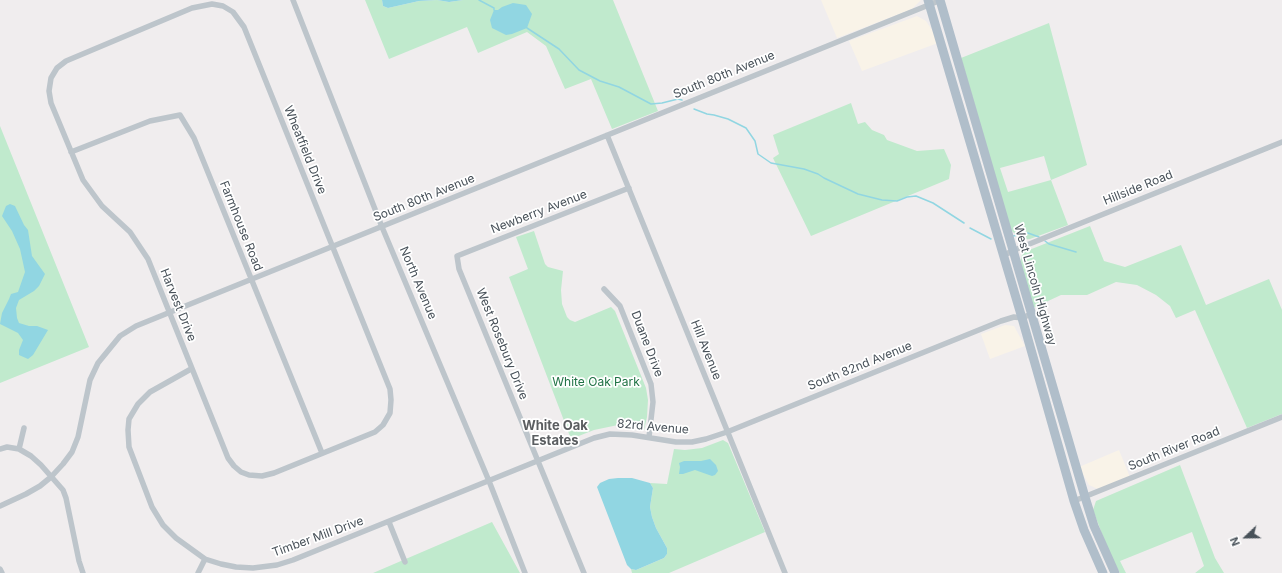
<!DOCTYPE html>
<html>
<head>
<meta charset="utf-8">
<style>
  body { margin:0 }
  #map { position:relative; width:1282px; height:573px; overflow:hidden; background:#f0edee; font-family:Inter,sans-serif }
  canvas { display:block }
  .north { position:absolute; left:1226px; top:517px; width:40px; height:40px; -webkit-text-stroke:3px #fff; paint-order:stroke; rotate:248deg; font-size:11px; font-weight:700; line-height:16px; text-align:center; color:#485159 }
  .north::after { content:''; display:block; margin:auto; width:14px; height:18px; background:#485159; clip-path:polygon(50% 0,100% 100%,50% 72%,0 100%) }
</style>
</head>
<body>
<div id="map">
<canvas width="1282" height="573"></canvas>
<div class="north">N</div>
</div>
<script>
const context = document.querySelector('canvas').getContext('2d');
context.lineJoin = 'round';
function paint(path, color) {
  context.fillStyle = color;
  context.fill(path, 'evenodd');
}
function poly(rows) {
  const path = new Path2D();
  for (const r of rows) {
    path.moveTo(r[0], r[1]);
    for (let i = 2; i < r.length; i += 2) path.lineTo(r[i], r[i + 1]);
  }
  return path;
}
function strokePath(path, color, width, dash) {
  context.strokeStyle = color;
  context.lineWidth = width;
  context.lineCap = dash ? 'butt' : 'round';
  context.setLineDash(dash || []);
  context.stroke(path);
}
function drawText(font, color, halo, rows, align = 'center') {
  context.font = font + ' Inter,sans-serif';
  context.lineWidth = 3.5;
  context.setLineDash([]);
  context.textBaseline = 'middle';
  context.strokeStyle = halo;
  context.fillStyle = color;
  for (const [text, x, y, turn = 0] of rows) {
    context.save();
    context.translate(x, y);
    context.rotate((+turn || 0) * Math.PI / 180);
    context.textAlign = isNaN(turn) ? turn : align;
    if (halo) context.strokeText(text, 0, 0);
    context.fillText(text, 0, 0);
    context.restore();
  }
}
paint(poly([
  [821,0,921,0,912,9,837,38],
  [917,16,926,21,932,30,938,43,862,71,849,41],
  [1005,325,1014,326,1025,346,990,359,981,334],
  [1119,450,1130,477,1098,489,1089,485,1079,467]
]), '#f9f3e8');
paint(poly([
  [365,0,382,0,383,6,388,8,419,1,437,0,449,2,463,0,613,0,658,111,612,129,591,79,565,89,546,46,527,32,478,53,467,27,389,59],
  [1049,23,1087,165,1051,180,1068,225,1030,239,1021,240,1011,230,961,58],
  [1044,156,1051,180,1008,192,1000,168],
  [851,103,858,124,865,122,872,130,884,135,887,140,917,151,944,149,951,165,949,179,811,236,773,158,779,154,773,135],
  [0,126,89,347,0,383],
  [1090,226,1104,261,1125,267,1181,245,1206,305,1269,279,1282,310,1282,414,1247,428,1195,310,1176,318,1170,306,1156,295,1137,285,1116,282,1087,295,1061,295,1033,308,1021,266,1021,257,1024,252],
  [534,231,545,264,548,267,563,271,561,290,562,304,567,317,570,320,575,322,611,307,615,311,646,388,648,400,647,417,644,430,618,425,594,430,571,439,509,277,528,269,516,237],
  [723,440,728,443,765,532,669,573,632,573,631,569,636,570,664,558,667,554,667,548,656,528,652,517,650,507,653,488,650,483,667,484,674,449,685,450,702,448],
  [1180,465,1215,558,1224,573,1195,573,1204,566,1192,532,1120,561,1126,573,1120,573,1110,555,1093,510,1096,501],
  [492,522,520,573,373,573]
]), '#c0eacd');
paint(poly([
  [382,0,463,0,449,2,437,0,419,1,388,8,383,6],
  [513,3,526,5,532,14,527,28,512,34,506,35,492,28,490,20,494,10,498,10,502,7],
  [10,204,15,206,24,225,28,230,32,256,45,274,39,286,34,291,19,300,16,308,17,318,19,323,29,326,37,326,48,330,33,355,28,359,19,355,19,350,23,340,18,333,0,324,2,313,9,299,11,294,18,292,25,272,20,249,12,231,2,216,6,206],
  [710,459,716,465,718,471,715,475,712,476,695,470,683,474,679,474,680,467,679,463,684,461,701,461],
  [618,478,632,478,650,483,653,488,650,507,652,517,656,528,667,548,667,554,664,558,636,570,631,569,627,565,597,487,600,483,609,479]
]), '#91d6e2');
strokePath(poly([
  [479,0,494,8,494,10],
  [527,28,559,49,579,70,600,81,619,87,651,104,662,103,678,99,682,100],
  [694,109,707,114,714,115,728,119,746,128,755,141,758,154,771,163,804,169,818,174,824,178,858,194,882,200,897,201,907,197,916,196,933,203,964,223],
  [970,228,991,239],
  [1013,236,1028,233,1039,237],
  [1045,241,1049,244,1076,252]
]), '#91d6e2', 1.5);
strokePath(poly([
  [293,0,382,227,489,481,525,573],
  [212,4,223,6,233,12,244,27,390,389,391,400,390,413,383,425,375,432,274,473,262,476,249,475,241,472,234,466,228,458,148,259,130,232,102,206,83,180,51,103,49,91,51,78,57,68,66,61,192,8,212,4],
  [607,135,785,573],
  [71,152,150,121,180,115,194,138,322,453],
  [1003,256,1012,251,1282,142],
  [604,289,620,306,651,384,653,402,649,437],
  [191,369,150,392,138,404,129,419,128,430,129,447,152,507,163,525,176,538,205,559,221,564,236,567,253,568,277,565,293,560,594,438,610,434,632,435,676,442,692,442,706,439,727,432,1001,321,1014,317,1022,318,1031,314],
  [0,449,7,447,19,449,31,456,41,465,63,490,66,498,79,561,83,573],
  [19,449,24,428],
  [1074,501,1282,417],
  [0,506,26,494,40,486,51,477,63,464,72,452,78,437,90,380,98,363,120,336,136,326,941,0],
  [389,522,405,562],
  [0,569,2,573],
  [198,573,205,559],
  [584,573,459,269,457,256,629,188]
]), '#bdc5cb', 5.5);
strokePath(poly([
  [928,0,1022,318,1074,501,1084,530,1103,573],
  [940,0,1085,497,1094,526,1115,573]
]), '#b0beca', 9);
drawText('12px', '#485159', '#fff', [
  ["South 80th Avenue",724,75,-22],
  ["Wheatfield Drive",305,150,68],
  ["Hillside Road",1138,188,-22],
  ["South 80th Avenue",424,198,-22],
  ["Newberry Avenue",539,212,-21],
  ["Farmhouse Road",241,226,68],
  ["North Avenue",418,283,67],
  ["West Lincoln Highway",1035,285,74],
  ["Harvest Drive",178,305,68],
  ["West Rosebury Drive",502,344,68],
  ["Duane Drive",647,344,69],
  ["Hill Avenue",706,350,68],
  ["South 82nd Avenue",860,366,-22],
  ["82rd Avenue",653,427,5],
  ["South River Road",1174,449,-22],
  ["Timber Mill Drive",318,537,-20]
]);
drawText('12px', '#207245', '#fff', [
  ["White Oak Park",596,382]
]);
drawText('bold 13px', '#5b5e61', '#fff', [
  ["White Oak",555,426],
  ["Estates",555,441]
]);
</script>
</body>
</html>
